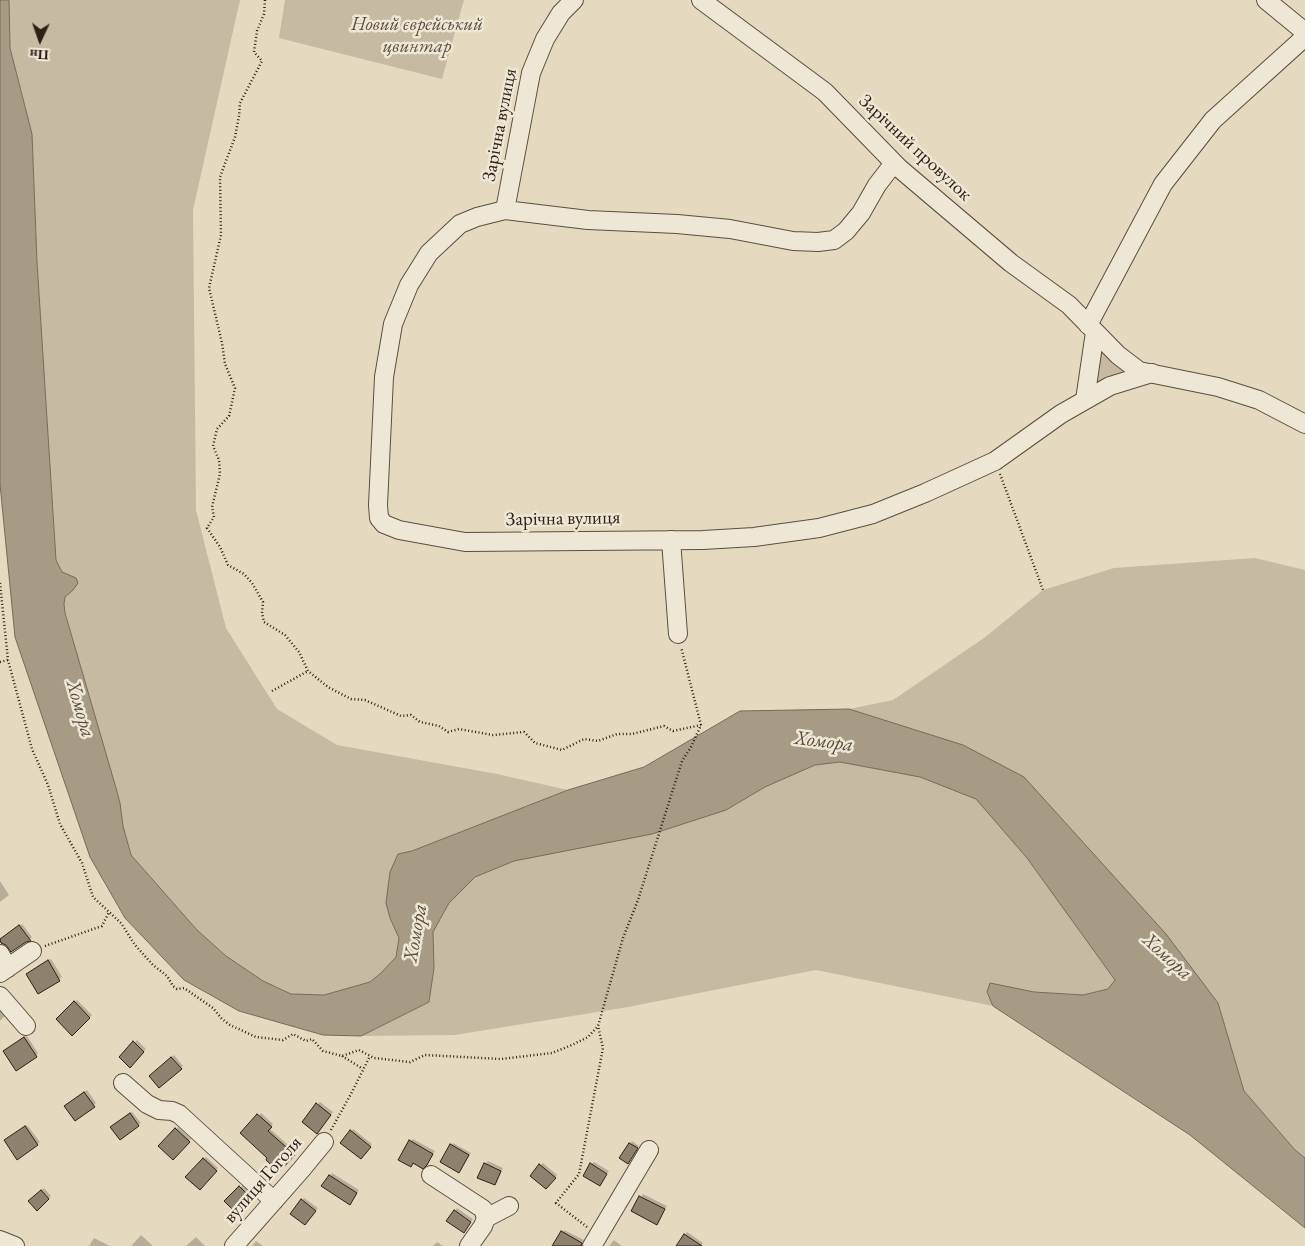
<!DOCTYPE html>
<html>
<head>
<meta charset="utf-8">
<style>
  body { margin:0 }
  #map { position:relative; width:1305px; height:1246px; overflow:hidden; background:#e5dac0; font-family:"EB Garamond",serif }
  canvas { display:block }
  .north { position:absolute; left:15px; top:15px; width:50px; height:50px; -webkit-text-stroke:4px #eee7d6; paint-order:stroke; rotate:183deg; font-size:14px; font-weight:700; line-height:20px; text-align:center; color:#2f2016 }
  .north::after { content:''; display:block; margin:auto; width:18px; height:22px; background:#2f2016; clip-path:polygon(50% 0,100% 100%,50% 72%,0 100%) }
</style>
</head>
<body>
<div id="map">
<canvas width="1305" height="1246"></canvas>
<div class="north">Пн</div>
</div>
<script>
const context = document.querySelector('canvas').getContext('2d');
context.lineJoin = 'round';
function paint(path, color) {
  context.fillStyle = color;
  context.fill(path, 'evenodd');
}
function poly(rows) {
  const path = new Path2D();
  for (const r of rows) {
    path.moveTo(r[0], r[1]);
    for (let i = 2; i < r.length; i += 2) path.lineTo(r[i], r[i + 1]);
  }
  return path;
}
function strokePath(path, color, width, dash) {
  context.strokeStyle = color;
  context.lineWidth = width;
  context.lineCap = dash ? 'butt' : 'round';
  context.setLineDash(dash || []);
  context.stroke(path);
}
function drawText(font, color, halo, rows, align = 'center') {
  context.font = font + ' "EB Garamond",serif';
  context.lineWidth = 5;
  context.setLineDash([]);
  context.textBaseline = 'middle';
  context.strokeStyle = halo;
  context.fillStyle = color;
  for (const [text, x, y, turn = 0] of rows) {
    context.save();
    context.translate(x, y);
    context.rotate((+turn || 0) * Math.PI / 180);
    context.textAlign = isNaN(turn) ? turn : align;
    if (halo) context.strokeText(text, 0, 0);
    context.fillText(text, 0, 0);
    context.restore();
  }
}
paint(poly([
  [9,0,240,0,193,210,196,510,226,628,277,709,337,745,497,774,568,790,412,851,398,854,390,918,399,938,396,957,381,973,370,982,323,995,291,994,263,981,226,956,197,930,131,855,123,826,120,803,116,788,65,613,64,604,65,597,73,590,69,575,62,572,56,560,37,262,32,134,10,48],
  [285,0,464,0,442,79,279,38],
  [1095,332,1139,371,1085,400],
  [1255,558,1305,570,1305,1158,1295,1150,1244,1091,1218,1003,963,745,849,709,893,700,984,638,1043,590,1114,568],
  [840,762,920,777,976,798,1027,858,1115,980,1108,989,1083,995,1034,992,990,983,987,992,993,1006,816,970,628,1007,455,1035,361,1036,429,1002,434,968,433,932,449,903,475,877,514,861,726,810,765,787,815,765]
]), '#c6baa3');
const water = poly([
  [0,0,9,0,10,48,32,134,37,262,56,560,62,572,76,578,78,583,73,590,65,597,64,604,65,613,116,788,120,803,123,826,131,855,197,930,226,956,263,981,291,994,324,995,370,982,381,973,396,957,399,938,390,918,386,903,390,872,398,854,412,851,568,790,644,767,740,711,849,709,963,745,1024,777,1166,934,1218,1003,1244,1091,1295,1150,1305,1158,1305,1228,1190,1135,993,1006,987,992,990,983,1034,992,1083,995,1108,989,1115,980,1027,858,976,799,920,777,840,762,815,765,765,787,726,810,652,834,514,861,475,877,449,903,433,932,434,968,429,1002,361,1036,323,1035,239,1011,184,980,125,918,90,857,15,637,0,484,0,0]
]);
paint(water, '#a79b86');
strokePath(water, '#776a59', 1);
paint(poly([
  [0,881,9,895,0,902],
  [22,924,32,937,30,939,6,944,1,942,0,941,2,938],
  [51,959,62,977,39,992,30,972],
  [77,1000,92,1015,72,1034,57,1019],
  [0,1009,5,1016,0,1021],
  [27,1036,38,1053,36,1056,7,1049],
  [137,1040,146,1049,130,1066,120,1057],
  [174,1055,183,1066,160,1087,150,1076],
  [87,1090,96,1103,75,1119,68,1104],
  [320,1102,333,1112,319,1130,303,1122],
  [132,1112,141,1123,138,1125,114,1125],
  [261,1113,273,1124,269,1128,296,1152,279,1170,242,1133],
  [27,1125,40,1142,37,1144,8,1138],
  [178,1127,191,1139,173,1158,160,1146],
  [353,1129,372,1144,363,1155,351,1131],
  [413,1139,435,1151,426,1164,414,1162,411,1166,410,1141],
  [632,1141,639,1146,628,1163,630,1144],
  [453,1143,471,1153,459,1172,451,1145],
  [206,1157,218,1168,200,1189,187,1177],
  [488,1161,503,1168,497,1182,494,1184,479,1177,485,1164],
  [594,1162,609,1171,602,1182,591,1164],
  [543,1163,557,1175,549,1185,540,1165],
  [332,1173,359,1190,352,1201,330,1176],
  [243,1185,256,1198,239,1215,226,1201],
  [44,1188,51,1196,37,1209,30,1201],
  [643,1194,667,1206,657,1223,633,1211],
  [304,1198,318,1208,308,1221,302,1200],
  [457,1208,473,1219,466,1229,455,1211],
  [564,1230,584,1240,582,1246,558,1246,562,1232],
  [687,1232,703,1243,701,1246,677,1246],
  [141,1235,153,1246,131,1246],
  [196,1237,205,1246,186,1246],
  [94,1238,110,1246,89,1246],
  [614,1240,622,1246,609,1246],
  [256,1241,263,1246,252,1246],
  [437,1242,443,1246,433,1246]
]), '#0003');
const building = poly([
  [19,925,31,941,26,942,11,952,6,945,1,943,0,939,19,925],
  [48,960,60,981,38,994,26,974,48,960],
  [74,1001,90,1018,72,1036,56,1019,74,1001],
  [24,1037,37,1057,16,1071,3,1051,24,1037],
  [133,1041,144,1052,130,1068,119,1057,133,1041],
  [171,1057,182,1069,159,1088,149,1076,171,1057],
  [84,1092,95,1107,75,1121,64,1106,84,1092],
  [316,1103,331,1115,317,1134,302,1122,316,1103],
  [130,1113,139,1126,120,1140,110,1127,130,1113],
  [257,1114,272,1127,268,1131,295,1155,279,1172,266,1160,267,1158,240,1133,257,1114],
  [25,1126,38,1145,17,1160,4,1140,25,1126],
  [175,1128,190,1142,173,1160,158,1146,175,1128],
  [350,1130,371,1147,361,1159,340,1143,350,1130],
  [409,1140,433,1154,427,1165,423,1169,413,1163,411,1167,398,1160,409,1140],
  [629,1143,638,1148,628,1164,619,1158,629,1143],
  [450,1144,469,1155,459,1173,440,1162,450,1144],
  [203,1158,217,1171,200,1190,185,1177,203,1158],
  [484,1163,501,1171,495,1185,477,1178,484,1163],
  [590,1163,607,1174,600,1186,583,1176,590,1163],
  [539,1164,556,1178,546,1189,530,1176,539,1164],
  [329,1175,357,1193,350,1205,321,1186,329,1175],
  [239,1186,254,1201,239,1216,224,1201,239,1186],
  [41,1190,49,1199,37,1211,28,1201,41,1190],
  [639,1196,665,1209,657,1225,631,1211,639,1196],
  [301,1199,316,1211,305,1225,290,1214,301,1199],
  [454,1210,471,1222,464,1233,446,1221,454,1210],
  [561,1231,582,1243,581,1246,552,1246,561,1231],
  [684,1234,702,1246,676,1246,684,1234]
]);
paint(building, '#8e816e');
strokePath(building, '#2f2016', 1);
const minor = poly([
  [701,0,825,92,899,168,1011,263,1069,305,1118,355,1139,371,1218,387,1259,400,1305,424],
  [1266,0,1305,32],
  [894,163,877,185,861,213,846,231,834,240,818,242,793,241,730,229,677,224,588,220,505,210,477,217,460,224,429,253,409,285,393,324,384,377,378,505,379,518,384,524,399,530,465,542,703,540,754,537,819,528,873,514,925,493,995,461,1061,414,1110,386,1152,373],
  [505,210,531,73,545,39,561,13,574,0],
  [1088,325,1163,184,1213,120,1305,37],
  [1085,400,1095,332],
  [671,540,678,634],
  [0,954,8,968],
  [0,973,32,951],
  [0,996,26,1026],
  [123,1083,147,1104,159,1110,172,1111,179,1114,274,1201],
  [431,1175,483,1209,486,1218,483,1226,469,1246],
  [486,1218,509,1206],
  [0,1240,15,1246],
  [234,1246,301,1170,324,1142],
  [592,1246,649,1150]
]);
strokePath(minor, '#5c4e40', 20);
strokePath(poly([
  [265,0,264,14,257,31,254,52,262,61,240,103,239,116,235,137,220,177,221,235,209,288,222,343,225,364,235,388,229,416,217,429,213,446,219,460,220,474,212,507,214,517,207,528,220,547,228,565,244,574,252,583,263,602,262,613,264,622,285,635,299,652,308,671,328,687,351,699,365,700,401,716,411,715,420,722,439,726,448,732,459,729,493,735,524,732,535,743,562,750,584,739,598,741,617,734,632,734,664,726,673,731,701,725],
  [1000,474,1043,590],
  [0,583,8,660,32,749,48,785,60,824,82,863,93,897,121,923,135,945,153,965,167,976,173,986,177,989,184,988,213,1008,222,1019,230,1025,256,1037,283,1040,293,1034,306,1041,312,1039,323,1051,342,1056,359,1050,374,1058,410,1062,425,1055,501,1059,552,1053,572,1045,588,1037,598,1026],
  [0,662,8,660],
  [272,691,308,671],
  [45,946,102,926,109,912],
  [342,1056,363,1069],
  [331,1130,352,1092,370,1056],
  [587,1227,556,1203,579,1174,603,1048,598,1026,623,938,638,900,682,761,691,747,701,725,681,647]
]), '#2f2016', 2.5, [1, 2.5]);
strokePath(minor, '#eee7d6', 18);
drawText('italic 19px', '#5c4e40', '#eee7d6', [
  ["Новий єврейський",417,25],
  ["цвинтар",417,47]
]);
drawText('19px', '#2f2016', '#eee7d6', [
  ["Зарічна вулиця",500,125,-79],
  ["Зарічний провулок",915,148,43],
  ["Зарічна вулиця",563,519,-1],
  ["вулиця Гоголя",263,1180,-49]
]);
drawText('italic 20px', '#594b3d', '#eee7d6', [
  ["Хомора",80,709,74],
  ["Хомора",824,742,7],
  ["Хомора",416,933,-80],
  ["Хомора",1167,957,42]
]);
</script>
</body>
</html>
